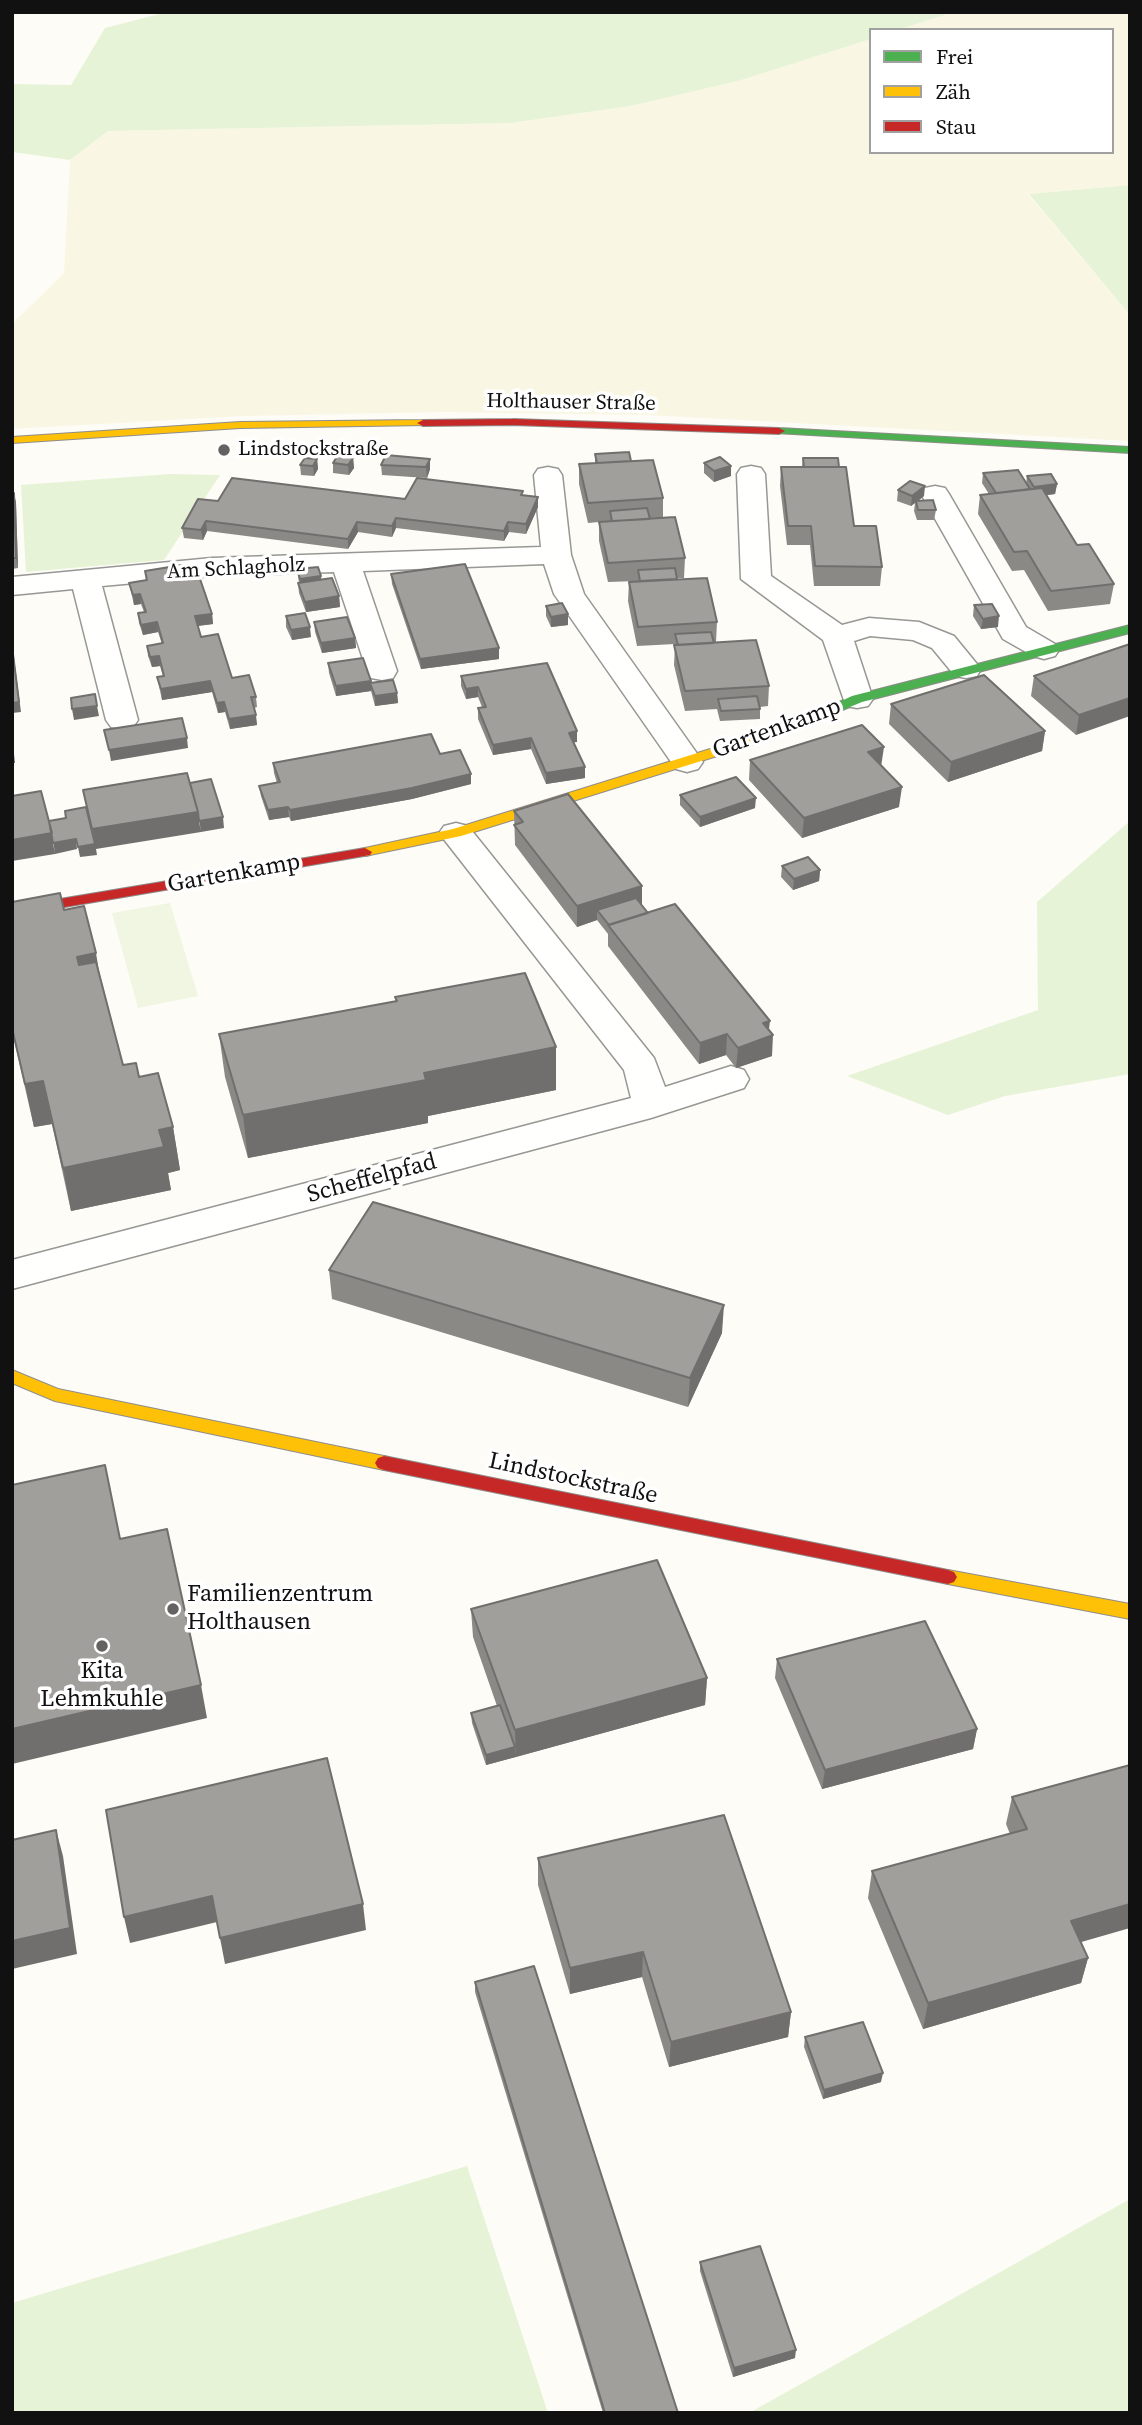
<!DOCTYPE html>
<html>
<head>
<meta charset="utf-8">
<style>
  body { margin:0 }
  #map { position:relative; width:1142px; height:2425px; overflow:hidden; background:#fdfcf7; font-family:"Source Serif 4",serif }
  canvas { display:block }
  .frame { position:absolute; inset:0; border:14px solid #111; pointer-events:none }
  .legend { position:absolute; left:869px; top:28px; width:245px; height:126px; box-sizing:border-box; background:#fff; border:2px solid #a0a0a0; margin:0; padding:9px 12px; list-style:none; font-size:21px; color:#111 }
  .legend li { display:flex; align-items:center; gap:14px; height:35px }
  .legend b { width:35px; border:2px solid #a0a0a0 }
</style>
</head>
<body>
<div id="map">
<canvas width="1142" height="2425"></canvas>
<div class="frame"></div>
<ul class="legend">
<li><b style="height:9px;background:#4caf50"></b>Frei</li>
<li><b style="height:9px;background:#ffc107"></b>Zäh</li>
<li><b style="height:9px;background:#c62828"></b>Stau</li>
</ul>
</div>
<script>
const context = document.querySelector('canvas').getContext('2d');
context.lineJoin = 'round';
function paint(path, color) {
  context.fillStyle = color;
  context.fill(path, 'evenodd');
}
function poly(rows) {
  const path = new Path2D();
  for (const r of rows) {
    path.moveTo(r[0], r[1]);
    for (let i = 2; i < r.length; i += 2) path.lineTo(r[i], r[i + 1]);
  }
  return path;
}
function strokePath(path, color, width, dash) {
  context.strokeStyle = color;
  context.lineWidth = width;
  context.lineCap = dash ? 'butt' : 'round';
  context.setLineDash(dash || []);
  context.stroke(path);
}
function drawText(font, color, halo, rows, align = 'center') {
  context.font = font + ' "Source Serif 4",serif';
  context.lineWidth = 7;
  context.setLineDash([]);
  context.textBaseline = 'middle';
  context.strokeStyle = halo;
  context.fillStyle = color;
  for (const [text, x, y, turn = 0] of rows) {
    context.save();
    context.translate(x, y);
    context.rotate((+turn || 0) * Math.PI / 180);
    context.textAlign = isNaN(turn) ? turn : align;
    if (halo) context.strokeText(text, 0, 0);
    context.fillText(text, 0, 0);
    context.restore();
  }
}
paint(poly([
  [954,12,1130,12,1130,185,1028,194,1130,315,1130,441,645,415,445,412,245,416,12,429,12,324,64,273,70,160,108,131,512,123,628,106,741,80,871,39,871,152,1112,152,1112,30,899,30]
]), '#f9f7e4');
paint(poly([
  [167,12,954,12,898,30,871,30,871,39,738,81,630,106,511,123,108,131,70,160,12,152,12,84,71,85,105,28],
  [1130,185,1130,315,1029,194],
  [170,474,220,475,164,560,26,572,21,485],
  [1130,821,1130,1074,1005,1096,948,1115,847,1076,1038,1010,1037,902],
  [467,2166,548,2413,12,2413,12,2303],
  [1130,2199,1130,2413,749,2413,874,2343]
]), '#e7f3d7');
paint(poly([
  [170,903,198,996,138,1008,112,913]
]), '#f0f6e1');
const street = poly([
  [751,466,761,468,765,474,771,576,842,625,869,618,919,622,954,636,981,669,977,676,966,678,955,676,932,648,913,640,870,636,854,641,873,699,868,706,857,708,846,706,823,640,741,579,737,474,741,468,751,466],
  [548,467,558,469,562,475,571,555,584,594,703,762,698,769,687,772,676,769,554,594,544,564,363,571,397,671,393,678,382,680,371,678,367,671,334,572,212,576,102,586,138,720,133,727,122,729,111,727,106,720,73,589,12,595,12,577,212,558,541,547,534,475,538,469,548,467],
  [935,486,945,488,949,494,1026,627,1055,644,1059,650,1055,656,1044,659,1033,656,1003,639,921,494,925,488,935,486],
  [456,823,468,826,654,1058,665,1087,731,1066,744,1070,749,1079,744,1088,651,1118,12,1289,12,1260,631,1098,624,1070,439,833,444,826,456,823]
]);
const fast = poly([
  [779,428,1130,447,1130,453,775,433,773,431,779,428],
  [1130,625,1130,633,862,702,818,720,808,720,807,717,852,696,1130,625]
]);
const slow = poly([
  [423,420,429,423,427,425,240,428,12,443,12,437,240,422,423,420],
  [813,713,818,714,818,720,762,742,461,836,365,856,358,852,365,848,453,829,752,736,813,713],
  [12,1370,58,1389,384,1456,390,1458,393,1463,390,1468,384,1470,55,1401,12,1383,12,1370],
  [948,1570,1130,1604,1130,1619,948,1584,942,1582,939,1577,942,1572,948,1570]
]);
const jam = poly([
  [513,419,779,428,785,431,779,434,513,425,423,426,417,423,423,420,513,419],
  [365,848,372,852,370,855,12,916,12,907,365,848],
  [384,1456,948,1570,954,1572,957,1577,954,1582,948,1584,384,1470,378,1468,375,1463,378,1458,384,1456]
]);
strokePath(street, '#979795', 3);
strokePath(fast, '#8e8d8b', 2);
strokePath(slow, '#8e8d8b', 2);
strokePath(jam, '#8e8d8b', 2);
paint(street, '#fffffe');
paint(fast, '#4caf50');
paint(slow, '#ffc107');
paint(jam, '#c62828');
paint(poly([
  [595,454,631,461,663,498,663,518,685,558,684,578,677,578,717,622,716,642,769,686,768,706,760,707,760,719,720,721,717,709,685,711,674,665,675,644,637,646,628,601,629,582,637,581,608,582,599,541,599,522,588,523,579,484,579,464,595,463],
  [353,458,354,468,349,475,333,473,333,463],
  [803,458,839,467,854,526,882,567,880,586,814,586,810,545,787,545,780,486,781,467,802,467],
  [317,459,318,469,314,476,301,475,300,465],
  [430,459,430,469,427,478,382,475,381,465],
  [704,463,731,476,714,482,704,473],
  [983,473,1026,484,1027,476,1057,484,1055,494,1046,495,1077,545,1114,584,1110,604,1048,611,1024,570,1012,571,978,514,980,495,989,494,982,483],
  [898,490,924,496,918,501,936,510,934,520,917,520,914,511,915,503,911,506,897,501],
  [12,493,14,493,16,503,18,568,12,569],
  [523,495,538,497,538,507,526,534,509,532,504,541,396,528,392,537,358,532,348,549,207,531,203,540,184,538,182,528,218,501,405,499],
  [297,569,321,579,339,596,340,607,306,612,299,593,298,583,299,583],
  [145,571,185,575,212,614,213,624,198,626,201,637,232,678,256,697,257,707,254,708,257,725,230,729,225,712,218,713,212,692,162,700,157,677,163,676,160,666,152,667,148,656,147,646,162,644,158,632,143,635,139,623,138,613,144,612,141,604,134,605,129,583,146,581],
  [391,574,499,659,421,669,392,584],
  [974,605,998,627,981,629,973,616],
  [546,606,568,614,568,625,551,627,546,616],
  [286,616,311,637,292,640,286,627],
  [314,622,355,638,356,648,322,653,315,632],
  [1130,644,1076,735,1031,696,1034,676],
  [328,663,371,683,397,693,398,703,375,706,371,691,336,696,329,673],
  [461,676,577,742,573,742,585,767,585,778,546,784,531,749,493,755,478,719,478,708,482,707,478,697,466,699,461,686],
  [891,704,1045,731,1042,751,948,782,889,724],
  [440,754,471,784,412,799,291,821,289,817,269,820,261,796,259,786,277,783,274,773,273,763],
  [750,760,882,766,899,807,802,838,749,780],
  [680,795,755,808,700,827,680,805],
  [514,811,642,905,648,913,769,1030,772,1056,736,1068,726,1055,699,1064,608,946,608,934,597,920,577,927,515,845],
  [782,866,820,870,819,881,793,890,781,877],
  [12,902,64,910,99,971,123,1065,139,1077,173,1127,180,1170,168,1173,171,1190,71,1211,52,1124,34,1127,12,1031],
  [395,997,556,1090,428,1116,428,1123,248,1158,225,1077,219,1034,396,1001],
  [329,1270,722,1333,688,1407,332,1299],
  [471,1609,707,1678,705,1705,486,1765,472,1723,471,1713,497,1706,473,1637],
  [777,1659,977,1729,973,1749,822,1789,775,1678],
  [1012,1797,1088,1958,1081,1983,923,2029,868,1898,872,1871,1010,1834,1006,1824],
  [538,1858,791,2012,788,2037,669,2067,642,1977,570,1994,538,1885],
  [475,1982,678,2413,603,2413,475,1992],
  [805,2037,881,2082,823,2099,804,2047],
  [700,2262,795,2358,733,2377,700,2271]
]), '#8a8986');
paint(poly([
  [353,458,354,468,349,475,348,465],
  [317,459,318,469,314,476,313,466],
  [430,459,430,469,427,478,426,467],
  [731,466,731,476,714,482,714,471],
  [1057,484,1055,494,1033,497,1034,487],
  [925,486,924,496,911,506,912,496],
  [14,493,16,503,18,568,16,558],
  [538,497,538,507,526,534,526,524],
  [396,518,396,528,392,537,392,526],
  [206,521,207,531,203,540,201,530],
  [357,522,358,532,348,549,348,539],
  [508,522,509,532,504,541,504,531],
  [321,576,322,586,301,589,300,579],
  [140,594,141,604,134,605,133,595],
  [339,596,340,607,306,612,305,602],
  [212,614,213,624,196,626,195,616],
  [568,614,568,625,551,627,551,617],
  [999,616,998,627,981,629,983,619],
  [157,622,158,632,143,635,141,625],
  [310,627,311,637,292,640,291,630],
  [355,638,356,648,322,653,321,643],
  [12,642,21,712,12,713],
  [499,648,499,659,421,669,420,659],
  [159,656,160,666,152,667,150,657],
  [210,681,212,692,162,700,161,689],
  [371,681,371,691,336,696,336,686],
  [478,687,478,697,466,699,466,689],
  [397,693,398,703,375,706,375,696],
  [1130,698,1130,716,1076,735,1079,715],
  [224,702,225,712,218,713,217,703],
  [97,706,99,716,74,720,72,709],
  [256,715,257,725,230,729,229,719],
  [577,731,577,742,569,743,569,733],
  [1045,731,1042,751,948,782,951,762],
  [12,736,15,763,12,763],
  [187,738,188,748,111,761,109,750],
  [531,738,531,749,493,755,493,745],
  [884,747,881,767,868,752],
  [585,767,585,778,546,784,546,773],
  [471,774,471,784,412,799,291,821,290,810],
  [902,787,899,807,802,838,804,818],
  [756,798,755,808,700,827,700,817],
  [288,807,289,817,269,820,268,810],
  [198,812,201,832,96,849,97,855,80,857,78,847,95,844,92,829],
  [223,817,224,828,201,832,199,821],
  [52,833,55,854,12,861,12,840],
  [76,839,77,849,55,854,53,843],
  [820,870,819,881,793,890,794,879],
  [642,886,642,906,597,910,597,920,577,927,577,906],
  [96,953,103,996,84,999,77,957],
  [770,1021,768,1037,773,1035,772,1056,736,1068,738,1048,763,1023],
  [727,1034,726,1055,699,1064,700,1043],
  [556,1047,556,1090,428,1116,428,1123,248,1158,243,1115,424,1073],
  [43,1081,52,1124,34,1127,25,1084],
  [173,1127,180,1170,168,1173,171,1190,71,1211,63,1168,159,1130],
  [724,1305,722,1333,688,1407,690,1378],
  [707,1678,705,1705,516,1757,515,1730],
  [201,1685,207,1718,12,1764,12,1729],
  [977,1729,973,1749,822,1789,825,1770],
  [515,1747,516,1757,486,1765,486,1755],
  [56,1830,63,1856,77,1954,12,1969,12,1941],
  [212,1896,217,1922,130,1943,124,1917],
  [363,1904,366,1930,225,1964,220,1938],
  [1130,1904,1130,1928,1064,1947,1071,1921],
  [643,1952,642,1977,570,1994,570,1968],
  [1088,1958,1081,1983,923,2029,928,2003],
  [791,2012,788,2037,669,2067,671,2042],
  [883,2073,881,2082,823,2099,824,2090],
  [796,2350,795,2358,733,2377,734,2368]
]), '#716f6d');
const building = poly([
  [629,452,631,461,597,463,595,454,629,452],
  [338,455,353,458,348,465,333,463,338,455],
  [386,455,430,459,426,467,381,465,386,455],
  [720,457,731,466,714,471,704,463,720,457],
  [305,458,317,459,313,466,300,465,305,458],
  [803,458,838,458,839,467,804,467,803,458],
  [653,460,663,498,588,503,579,464,653,460],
  [781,467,846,467,854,526,876,526,882,567,815,566,811,526,788,526,781,467],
  [1018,470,1030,489,996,493,983,473,1018,470],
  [1051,474,1057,484,1034,487,1027,476,1051,474],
  [232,478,405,499,417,478,523,491,521,495,538,497,526,524,508,522,504,531,396,518,392,526,357,522,348,539,206,521,201,530,182,528,198,499,218,501,232,478],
  [910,481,925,486,912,496,898,490,910,481],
  [1042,488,1077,545,1089,544,1114,584,1051,591,1027,551,1014,552,980,495,1042,488],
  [12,493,14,493,16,558,12,558,12,493],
  [933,500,936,510,918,510,916,501,933,500],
  [647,508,650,519,612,521,610,511,647,508],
  [675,517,685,558,608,563,599,522,675,517],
  [465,564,499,648,420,659,391,574,465,564],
  [182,565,185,575,198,573,212,614,195,616,201,637,218,634,232,678,249,675,256,697,251,697,256,715,229,719,224,702,217,703,210,681,161,689,157,677,164,676,159,656,150,657,147,646,163,643,157,622,141,625,138,613,146,612,140,594,133,595,129,583,147,580,145,571,182,565],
  [318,567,321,576,300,579,297,569,318,567],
  [675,568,677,579,640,581,638,570,675,568],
  [332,578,339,596,305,602,298,583,332,578],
  [707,578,717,622,638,627,629,582,707,578],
  [562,603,568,614,551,617,546,606,562,603],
  [992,604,999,616,983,619,974,605,992,604],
  [305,613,310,627,291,630,286,616,305,613],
  [347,617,355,638,321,643,314,622,347,617],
  [711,632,714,643,678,645,675,634,711,632],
  [756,640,769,686,685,691,674,645,756,640],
  [1130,644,1130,698,1079,715,1034,676,1130,644],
  [12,646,19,702,12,703,12,646],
  [363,658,371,681,336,686,328,663,363,658],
  [547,663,577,731,569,733,585,767,546,773,531,738,493,745,478,708,486,707,478,687,466,689,461,676,547,663],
  [984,675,1045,731,951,762,891,704,984,675],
  [393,680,397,693,375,696,370,683,393,680],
  [95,694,97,706,72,709,71,698,95,694],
  [757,696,760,709,721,711,718,699,757,696],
  [182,718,187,738,109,750,104,730,182,718],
  [862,725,884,747,868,752,902,787,804,818,750,760,862,725],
  [431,734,440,754,460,750,471,774,412,788,290,810,288,807,268,810,259,786,280,782,273,763,431,734],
  [187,773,198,812,92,829,83,790,187,773],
  [736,777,756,798,700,817,680,795,736,777],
  [211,779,223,817,199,821,198,812,190,783,211,779],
  [41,791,52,833,12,840,12,796,41,791],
  [568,794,642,886,577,906,514,825,523,822,514,811,568,794],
  [86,807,95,844,78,847,76,839,53,843,49,821,66,818,65,811,86,807],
  [808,857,820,870,794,879,782,866,808,857],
  [60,893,64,910,84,906,96,953,77,957,79,965,96,962,123,1065,136,1063,139,1077,158,1073,173,1127,159,1130,164,1147,63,1168,43,1081,25,1084,12,1028,12,902,60,893],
  [636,898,648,913,609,925,597,910,636,898],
  [675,904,770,1021,763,1023,773,1035,738,1048,727,1034,700,1043,608,925,675,904],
  [525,973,556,1047,424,1073,426,1080,243,1115,219,1034,397,1001,395,997,525,973],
  [373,1202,724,1305,690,1378,329,1270,373,1202],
  [105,1465,120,1539,167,1529,201,1685,12,1729,12,1485,105,1465],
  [657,1560,707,1678,515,1730,471,1609,657,1560],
  [925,1621,977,1729,825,1770,777,1659,925,1621],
  [500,1705,515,1747,486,1755,471,1713,500,1705],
  [327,1758,363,1904,220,1938,212,1896,124,1917,106,1810,327,1758],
  [1130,1765,1130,1904,1071,1921,1088,1958,928,2003,872,1871,1027,1829,1012,1797,1130,1765],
  [724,1815,791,2012,671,2042,643,1952,570,1968,538,1858,724,1815],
  [56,1830,70,1928,12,1941,12,1840,56,1830],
  [534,1966,678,2413,605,2413,475,1982,534,1966],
  [863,2022,883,2073,824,2090,805,2037,863,2022],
  [760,2246,796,2350,734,2368,700,2262,760,2246]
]);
paint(building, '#a19f9c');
strokePath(building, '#716f6d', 2);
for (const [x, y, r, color] of [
  [224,450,7,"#646362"],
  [173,1609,7,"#646362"],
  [102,1646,7,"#646362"]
]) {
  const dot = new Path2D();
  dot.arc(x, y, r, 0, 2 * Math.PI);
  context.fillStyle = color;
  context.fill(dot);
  strokePath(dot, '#fff', 2.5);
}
drawText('21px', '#111', '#fff', [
  ["Holthauser Straße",571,403,1],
  ["Am Schlagholz",236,569,-3]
]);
drawText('21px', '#111', '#fff', [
  ["Lindstockstraße",238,450]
], 'left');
drawText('24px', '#111', '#fff', [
  ["Gartenkamp",777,729,-20],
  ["Gartenkamp",234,874,-10],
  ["Scheffelpfad",372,1179,-15],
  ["Lindstockstraße",573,1479,12]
]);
drawText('24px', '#111', '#fff', [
  ["Familienzentrum",187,1595],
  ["Holthausen",187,1623],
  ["Kita",102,1672,"center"],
  ["Lehmkuhle",102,1700,"center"]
], 'left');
</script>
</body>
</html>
